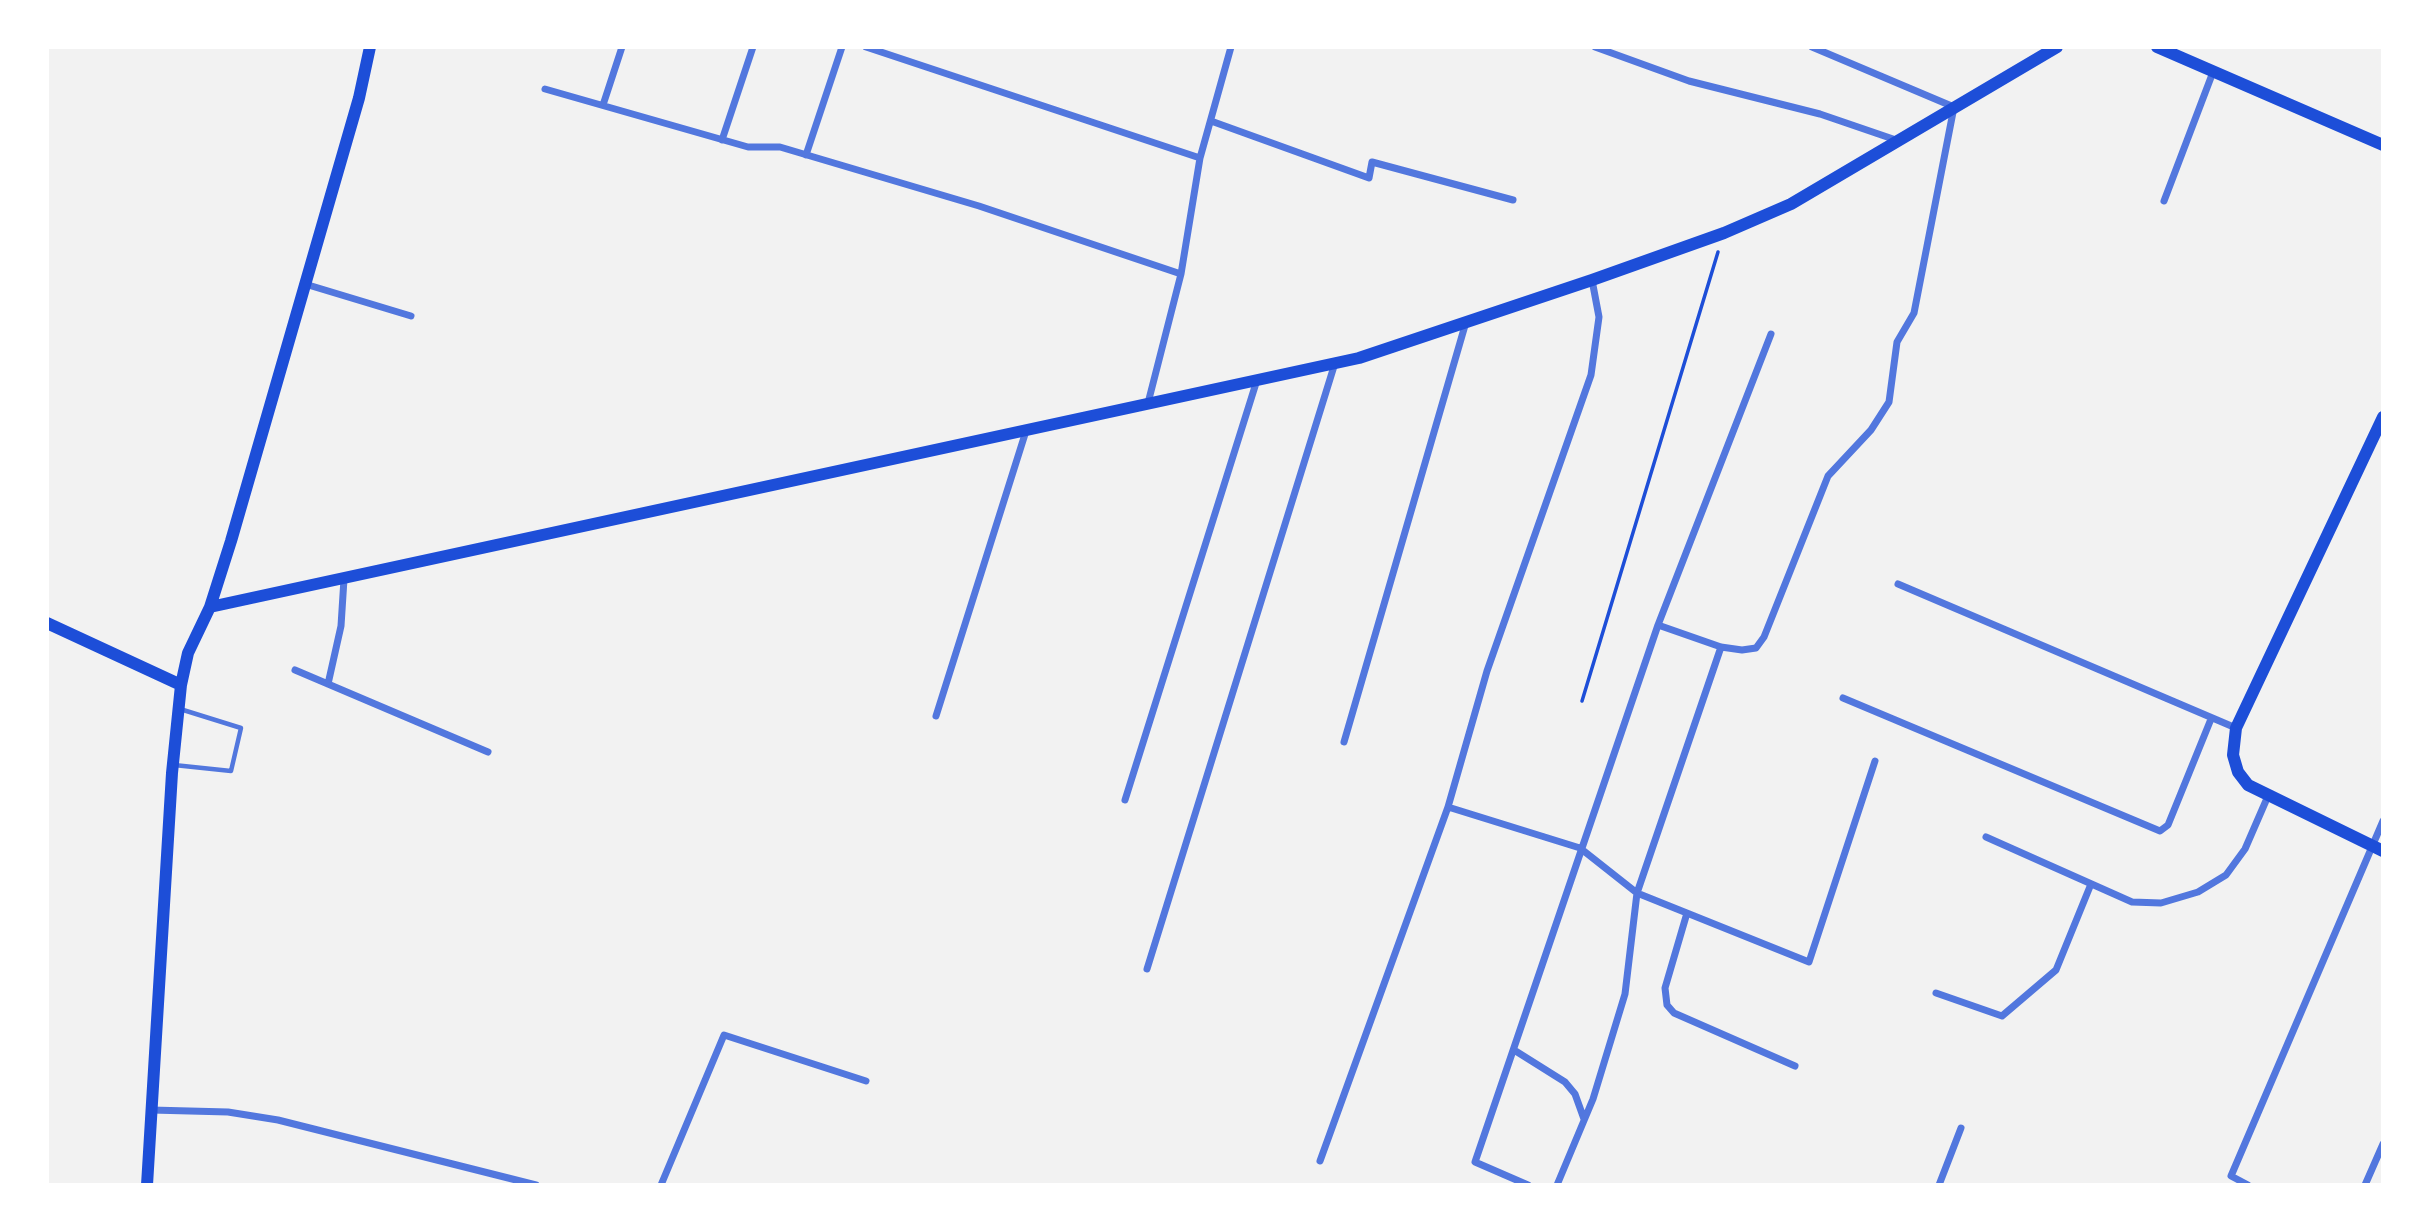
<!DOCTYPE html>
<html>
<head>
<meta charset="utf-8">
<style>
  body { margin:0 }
  #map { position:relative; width:2430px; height:1232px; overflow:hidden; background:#f2f2f2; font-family:Manrope,sans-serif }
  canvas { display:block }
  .frame { position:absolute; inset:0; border:49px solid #fff; pointer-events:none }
</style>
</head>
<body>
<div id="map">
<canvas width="2430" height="1232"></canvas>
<div class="frame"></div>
</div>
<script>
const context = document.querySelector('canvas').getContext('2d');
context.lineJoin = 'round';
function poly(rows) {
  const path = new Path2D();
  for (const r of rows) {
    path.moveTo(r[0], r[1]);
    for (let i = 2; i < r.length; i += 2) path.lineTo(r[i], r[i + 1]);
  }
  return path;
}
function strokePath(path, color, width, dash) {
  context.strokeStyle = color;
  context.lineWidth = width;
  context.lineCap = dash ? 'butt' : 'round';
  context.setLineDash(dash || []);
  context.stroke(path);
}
strokePath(poly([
  [1582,701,1718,252]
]), '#1d4ed8', 3.5);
strokePath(poly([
  [174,765,231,771,241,728,180,709]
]), '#5277de', 4.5);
strokePath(poly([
  [866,47,1200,158],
  [1595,47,1689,81,1820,114,1896,140],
  [545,89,748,147,780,147,979,206,1181,274],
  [603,105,622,47],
  [1211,121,1369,178,1372,162,1513,200],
  [722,140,753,47],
  [806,155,842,47],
  [2164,201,2213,72],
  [305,284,411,316],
  [1148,403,1181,274,1200,158,1231,47],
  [1898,584,2236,728],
  [1658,625,1721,647,1742,650,1756,648,1764,637,1828,476,1871,430,1889,402,1897,342,1914,313,1954,107,1812,47],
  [295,670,488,752],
  [328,684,341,626,344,579],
  [1843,698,2160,831,2168,825,2211,719],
  [936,716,1026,431],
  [1344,742,1466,322],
  [1125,800,1257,380],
  [1448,807,1580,848,1637,893,1809,962,1875,761],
  [1986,837,2132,902,2161,903,2198,892,2226,875,2245,849,2268,796],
  [1687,913,1665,988,1667,1005,1674,1013,1795,1066],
  [1147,969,1335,363],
  [1936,993,2002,1016,2056,970,2091,884],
  [1514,1050,1565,1082,1575,1094,1584,1119],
  [151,1110,228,1112,278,1120,536,1185],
  [1320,1161,1448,807,1487,671,1591,375,1599,317,1592,280],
  [661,1185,724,1035,866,1081],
  [1528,1185,1475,1162,1658,625,1771,334],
  [1557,1185,1593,1099,1625,994,1637,893,1721,647],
  [1939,1185,1961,1128],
  [2248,1185,2231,1176,2383,821],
  [2365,1185,2383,1144]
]), '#5277de', 7);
strokePath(poly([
  [2157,47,2383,145],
  [2383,417,2236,728,2233,755,2238,772,2248,785,2383,851],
  [210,607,1359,358,1592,280,1724,233,1791,204,2057,47],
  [47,623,181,685],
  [147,1185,172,773,181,685,188,653,210,607,231,541,359,98,370,47]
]), '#1d4ed8', 12);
</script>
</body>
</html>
